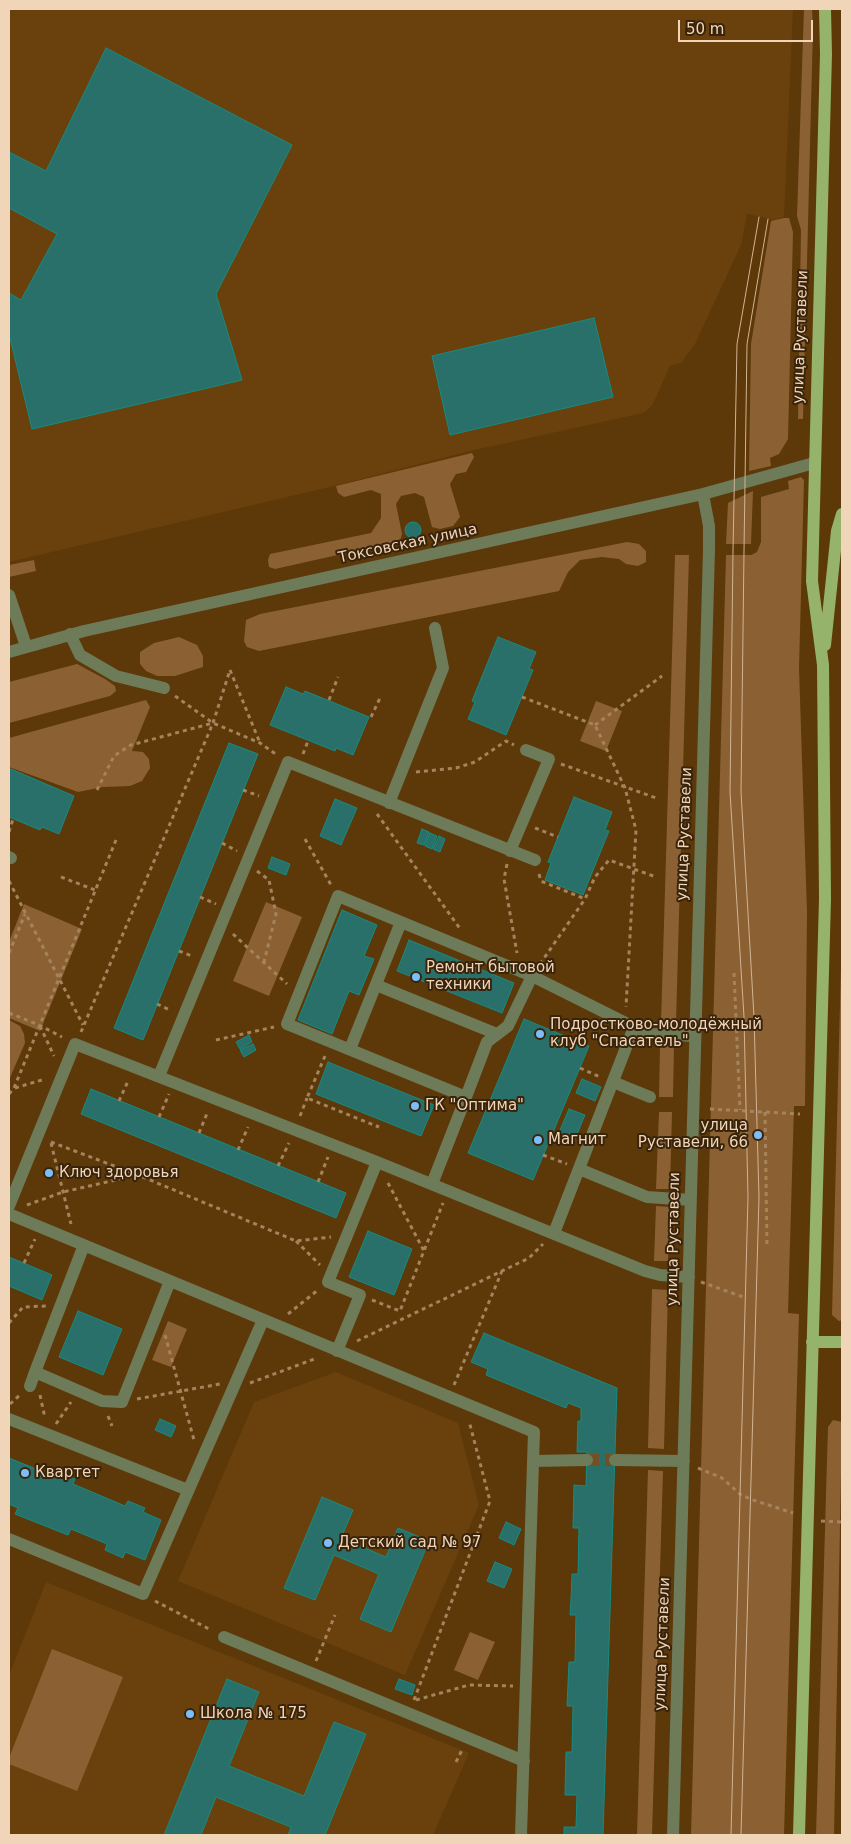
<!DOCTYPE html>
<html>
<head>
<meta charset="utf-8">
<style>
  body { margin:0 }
  #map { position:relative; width:851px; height:1844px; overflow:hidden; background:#5d3809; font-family:"DejaVu Sans",sans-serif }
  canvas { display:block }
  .frame { position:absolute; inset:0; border:10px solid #f1d5b9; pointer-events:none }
  .scale { position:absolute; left:678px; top:20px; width:135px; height:22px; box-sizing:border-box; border:2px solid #f1d5b9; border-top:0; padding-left:6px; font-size:15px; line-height:18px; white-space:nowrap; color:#f1d5b9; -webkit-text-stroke:4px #38230b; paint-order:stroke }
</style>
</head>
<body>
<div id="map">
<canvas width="851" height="1844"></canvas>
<div class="frame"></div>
<div class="scale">50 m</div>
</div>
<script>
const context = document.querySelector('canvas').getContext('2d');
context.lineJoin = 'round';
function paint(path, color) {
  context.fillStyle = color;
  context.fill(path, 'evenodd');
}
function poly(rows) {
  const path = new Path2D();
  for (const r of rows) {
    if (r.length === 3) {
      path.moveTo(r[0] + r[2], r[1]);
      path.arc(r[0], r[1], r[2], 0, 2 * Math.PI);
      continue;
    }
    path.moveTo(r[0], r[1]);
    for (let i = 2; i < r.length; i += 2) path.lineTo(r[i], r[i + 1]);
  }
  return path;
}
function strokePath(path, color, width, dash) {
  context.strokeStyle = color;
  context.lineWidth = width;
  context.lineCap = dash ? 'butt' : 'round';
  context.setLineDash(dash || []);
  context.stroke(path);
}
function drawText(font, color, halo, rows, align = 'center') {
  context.font = font + ' "DejaVu Sans",sans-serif';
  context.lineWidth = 4;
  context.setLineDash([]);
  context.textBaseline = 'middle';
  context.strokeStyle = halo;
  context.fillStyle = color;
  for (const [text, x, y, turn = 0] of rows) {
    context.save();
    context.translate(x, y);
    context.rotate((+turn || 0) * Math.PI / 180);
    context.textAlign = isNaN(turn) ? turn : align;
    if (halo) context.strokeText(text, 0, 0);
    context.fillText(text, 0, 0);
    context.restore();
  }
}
paint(poly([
  [9,9,793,9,784,217,774,220,747,214,741,245,695,344,681,363,670,366,652,406,643,413,470,451,330,487,9,562],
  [336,1372,458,1423,479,1505,405,1675,178,1581,254,1402],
  [46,1582,469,1753,433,1835,9,1835,9,1675]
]), '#6a410c');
paint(poly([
  [804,9,812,9,813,28,803,419,798,419,801,230,797,216],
  [784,218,789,218,793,232,788,439,779,454,770,458,771,466,749,471,751,344,771,221],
  [472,453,474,457,466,472,456,474,450,484,460,517,453,526,440,529,432,527,424,497,415,493,401,496,396,504,402,534,400,541,275,569,269,567,268,560,270,554,371,533,381,518,381,494,371,490,344,497,338,493,336,486],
  [801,477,804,480,799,668,807,912,805,1106,794,1106,788,1313,799,1314,784,1835,691,1835,726,555,751,555,757,552,761,542,761,497,789,489,788,481],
  [753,491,751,544,726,544,728,503],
  [627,542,639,544,646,551,646,562,638,566,626,564,619,559,602,557,580,560,568,572,559,591,259,651,247,647,244,641,246,620,260,614],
  [675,555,689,555,676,1023,661,1023],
  [34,560,36,571,9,577,9,565],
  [179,637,197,645,203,656,203,667,175,676,157,676,146,671,140,664,140,652,154,643],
  [77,664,105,679,115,686,116,691,110,696,9,723,9,682],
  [146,700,150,707,132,751,143,752,149,759,150,768,142,781,130,786,103,787,78,792,9,767,9,738],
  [596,701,622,711,606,751,580,741],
  [266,902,302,917,269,996,233,981],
  [24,904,82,929,40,1031,9,1018,9,942],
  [842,927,842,1320,839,1321,832,1315],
  [9,1020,20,1026,24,1034,25,1043,9,1080],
  [660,1046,674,1046,673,1097,659,1097],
  [659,1112,672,1112,670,1189,656,1189],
  [656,1206,669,1207,668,1261,654,1261],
  [652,1289,668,1290,664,1449,648,1448],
  [168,1321,187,1329,171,1367,152,1360],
  [833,1420,842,1422,834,1835,816,1835,828,1427],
  [648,1470,663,1471,652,1835,637,1835],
  [470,1632,495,1642,478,1680,454,1670],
  [52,1649,123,1677,77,1791,9,1764,9,1758]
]), '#8b6134');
const building = poly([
  [106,48,292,145,216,294,242,380,32,429,9,334,9,293,21,300,57,234,9,208,9,152,46,171,106,48],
  [594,318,613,397,450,435,432,356,594,318],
  [413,530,8],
  [498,637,536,652,529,669,533,670,506,735,468,719,475,702,472,701,498,637],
  [286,687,303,694,305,691,369,717,353,755,336,748,335,751,270,725,286,687],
  [229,743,258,754,143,1040,114,1028,229,743],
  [11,769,74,796,59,834,42,827,40,830,9,817,9,772,11,769],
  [574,797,612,812,605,830,609,831,583,895,545,880,551,863,548,862,574,797],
  [335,799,357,808,341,845,320,836,335,799],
  [422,829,429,832,424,845,417,843,422,829],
  [430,833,437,836,432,849,425,846,430,833],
  [439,836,445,839,440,852,433,849,439,836],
  [272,857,290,864,286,875,268,868,272,857],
  [342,910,377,925,364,956,374,959,359,995,349,991,332,1034,298,1020,342,910],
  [409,940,514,983,502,1013,397,971,409,940],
  [524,1019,589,1046,533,1180,468,1153,524,1019],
  [249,1035,252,1042,240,1049,236,1042,249,1035],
  [253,1044,256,1050,244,1057,240,1050,253,1044],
  [328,1062,434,1105,421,1136,316,1094,328,1062],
  [582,1079,601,1087,595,1101,576,1093,582,1079],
  [91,1089,346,1193,336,1218,81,1114,91,1089],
  [569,1109,585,1115,573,1144,557,1137,569,1109],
  [49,1173,4.5],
  [368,1231,412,1249,394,1295,349,1277,368,1231],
  [9,1257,52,1275,42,1300,9,1286,9,1257],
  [78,1311,122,1329,103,1375,59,1357,78,1311],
  [484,1333,617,1388,603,1835,564,1835,564,1827,576,1827,577,1795,565,1795,566,1752,572,1752,573,1706,567,1706,569,1662,575,1662,576,1615,570,1615,571,1600,572,1574,578,1574,579,1528,573,1528,574,1485,586,1486,587,1452,577,1452,578,1421,581,1421,581,1408,568,1403,566,1408,486,1375,488,1369,471,1362,484,1333],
  [160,1419,176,1426,171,1437,155,1430,160,1419],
  [9,1458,56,1477,58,1472,75,1479,73,1484,125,1506,128,1501,145,1508,143,1512,161,1520,145,1560,125,1552,123,1558,105,1550,107,1544,71,1529,68,1535,15,1514,18,1508,9,1504,9,1458],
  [322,1497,353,1510,341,1538,386,1557,398,1528,429,1541,391,1632,360,1619,379,1574,334,1555,315,1600,284,1588,322,1497],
  [506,1522,521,1529,514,1545,499,1538,506,1522],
  [495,1562,512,1569,504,1588,487,1581,495,1562],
  [227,1679,259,1692,229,1766,304,1796,334,1722,366,1734,325,1835,288,1835,291,1827,216,1797,201,1835,164,1835,227,1679],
  [399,1679,415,1685,412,1695,395,1689,399,1679]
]);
paint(building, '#287069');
strokePath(building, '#168c83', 1);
strokePath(poly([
  [587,1460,615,1460]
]), '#735023', 12, [12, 6]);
strokePath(poly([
  [230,670,260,743],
  [175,696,213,723,260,743,277,755],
  [522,697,595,725,625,788,636,830,626,1007],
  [329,700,338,677],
  [371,717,380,698],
  [595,725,662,676],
  [303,754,308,741],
  [561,764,659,799],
  [416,772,456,768,475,762,506,741,514,745],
  [97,790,114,756,120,752,131,745,213,723],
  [243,790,259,796],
  [377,814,461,930],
  [535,828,558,837],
  [9,832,13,819],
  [305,839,331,885],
  [222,843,237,851],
  [507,864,504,879,517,953],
  [257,871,269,880,276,914,264,962],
  [539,874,541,881,585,899,595,877,609,860,656,877],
  [61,877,95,890],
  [9,881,83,1025],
  [200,897,216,904],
  [233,934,287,984],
  [179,951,192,956],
  [9,953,25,914],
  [540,964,585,899],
  [734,973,740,1110],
  [157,1004,170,1010],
  [9,1013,39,1025,62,1037],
  [40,1026,54,1056],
  [81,1032,213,723,230,670],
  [216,1040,274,1027],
  [325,1056,307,1098,379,1127],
  [580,1068,600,1077],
  [15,1088,45,1079],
  [9,1094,14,1088,116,840],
  [119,1101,128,1081],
  [710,1109,800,1114],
  [765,1112,767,1247],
  [300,1116,307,1098],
  [159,1117,169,1094],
  [199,1133,208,1111],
  [51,1142,138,1175],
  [51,1143,71,1224],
  [238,1150,248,1127],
  [543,1155,567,1164],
  [278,1166,289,1143],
  [318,1182,328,1157],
  [388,1183,424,1251],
  [27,1205,63,1192,138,1175,296,1241,331,1237],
  [296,1241,320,1265],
  [24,1263,35,1239],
  [701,1282,746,1298],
  [372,1300,400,1311,443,1203],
  [288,1314,318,1290],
  [9,1323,23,1307,46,1306],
  [165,1335,194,1440],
  [357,1341,529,1258,543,1244],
  [250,1383,317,1358],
  [454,1385,502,1271],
  [40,1395,45,1418],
  [137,1399,220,1384],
  [10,1404,20,1395],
  [108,1416,112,1426],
  [56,1424,71,1402],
  [698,1468,722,1478,740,1494,750,1499,793,1513],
  [821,1521,842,1522],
  [155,1601,211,1630],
  [316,1661,335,1615],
  [414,1700,490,1501,469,1421],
  [416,1700,469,1685,513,1686],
  [456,1762,462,1750]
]), '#a4835d', 3, [4, 4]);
strokePath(poly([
  [9,595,26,646],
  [70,634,80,655,116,676,164,688],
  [9,652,84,631,703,494,814,463],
  [389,803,443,668,435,628],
  [510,851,549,759,526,750],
  [9,857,11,858],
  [376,985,497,1034],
  [350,1049,401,922],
  [159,1076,288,762,535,860],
  [613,1082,650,1097],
  [466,1097,487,1042,508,1026,532,976],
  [579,1169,647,1197,691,1200],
  [432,1184,466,1097,287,1024,338,896,532,976,634,1027,652,1034,695,1036],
  [9,1206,75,1044,377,1162,645,1271,660,1275,689,1277],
  [9,1214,534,1432,521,1835],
  [554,1233,634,1027],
  [84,1245,35,1372,102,1401,122,1402,170,1281],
  [337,1351,360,1295,328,1282,377,1162],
  [30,1386,35,1372],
  [9,1419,188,1490],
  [615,1460,684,1461],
  [533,1461,587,1460],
  [9,1539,143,1594,263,1320],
  [224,1637,524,1761],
  [673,1835,709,550,709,526,703,494]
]), '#6d7b59', 12);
strokePath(poly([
  [825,645,837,531,842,514],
  [812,1342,842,1342],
  [799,1835,825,899,823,665,812,581,826,54,825,9]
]), '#96b36b', 12);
strokePath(poly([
  [731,1835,748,1197,744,1017,730,792,733,551,737,344,759,217],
  [741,1835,759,1197,754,1017,741,792,744,551,747,344,768,219]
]), '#d2b494', 1);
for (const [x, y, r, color] of [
  [416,977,5,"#7cbef9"],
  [540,1034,5,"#7cbef9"],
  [415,1106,5,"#7cbef9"],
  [758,1135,5,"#7cbef9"],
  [538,1140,5,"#7cbef9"],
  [49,1173,5,"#7cbef9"],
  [25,1473,5,"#7cbef9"],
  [328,1543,5,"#7cbef9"],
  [190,1714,5,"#7cbef9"]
]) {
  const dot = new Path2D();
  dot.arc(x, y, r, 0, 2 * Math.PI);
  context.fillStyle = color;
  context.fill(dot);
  strokePath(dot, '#38230b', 2);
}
drawText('15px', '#f1d5b9', '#38230b', [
  ["улица Руставели",801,337,-88],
  ["Токсовская улица",408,544,-12],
  ["улица Руставели",685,834,-88],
  ["улица Руставели",674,1239,-89],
  ["улица Руставели",663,1644,-88]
]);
drawText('15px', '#f1d5b9', '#38230b', [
  ["Ремонт бытовой",426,968],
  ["техники",426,985],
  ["Подростково-молодёжный",550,1025],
  ["клуб \"Спасатель\"",550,1042],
  ["ГК \"Оптима\"",425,1106],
  ["улица",748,1126,"right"],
  ["Руставели, 66",748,1143,"right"],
  ["Магнит",548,1140],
  ["Ключ здоровья",59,1173],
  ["Квартет",35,1473],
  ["Детский сад № 97",338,1543],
  ["Школа № 175",200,1714]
], 'left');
</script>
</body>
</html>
